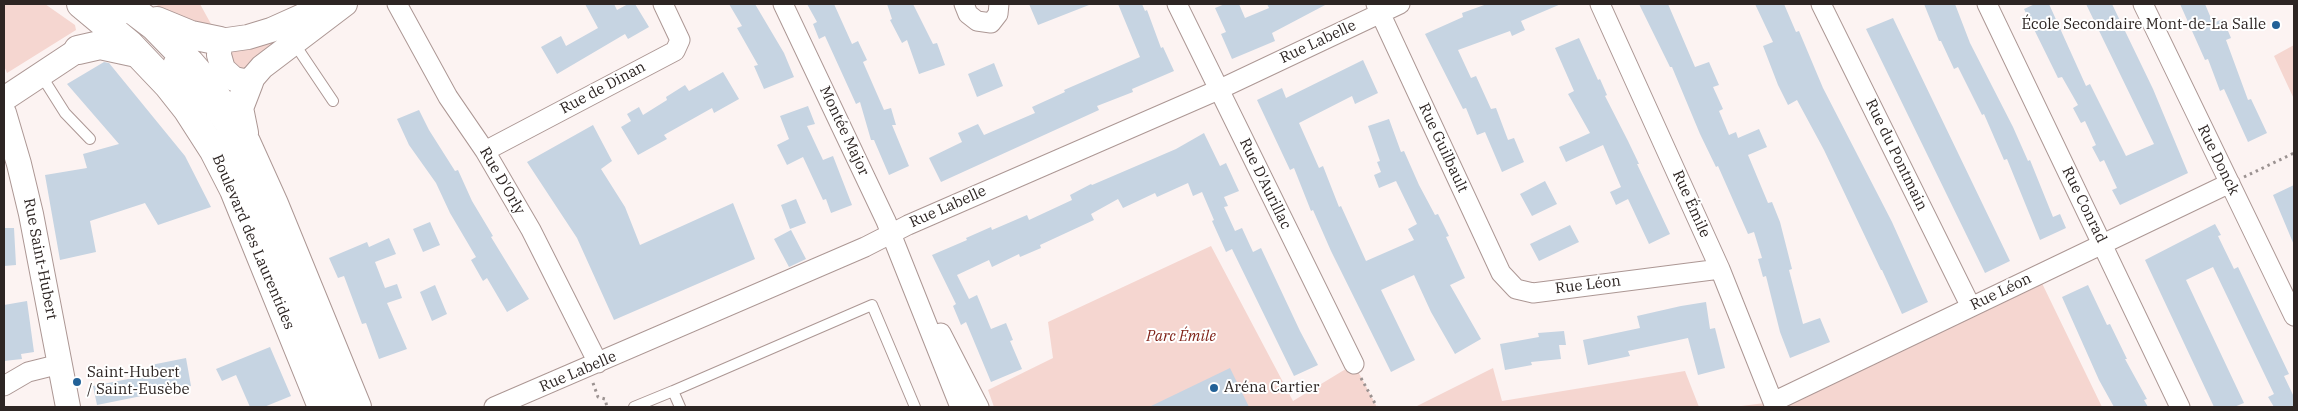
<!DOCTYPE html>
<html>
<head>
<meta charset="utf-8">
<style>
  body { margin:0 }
  #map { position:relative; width:2298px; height:411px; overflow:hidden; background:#fcf3f2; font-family:"IBM Plex Serif",serif }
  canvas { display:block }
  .frame { position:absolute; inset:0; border:5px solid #2d2523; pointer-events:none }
</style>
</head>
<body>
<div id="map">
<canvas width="2298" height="411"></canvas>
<div class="frame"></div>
</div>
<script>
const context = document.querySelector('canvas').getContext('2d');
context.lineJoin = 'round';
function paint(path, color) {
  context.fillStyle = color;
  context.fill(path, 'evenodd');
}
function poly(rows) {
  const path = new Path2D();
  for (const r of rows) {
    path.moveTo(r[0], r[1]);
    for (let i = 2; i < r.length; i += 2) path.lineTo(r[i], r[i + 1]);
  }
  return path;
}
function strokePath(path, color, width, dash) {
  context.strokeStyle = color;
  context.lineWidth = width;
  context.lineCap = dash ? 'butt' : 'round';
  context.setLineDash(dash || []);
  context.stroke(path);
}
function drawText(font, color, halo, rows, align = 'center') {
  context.font = font + ' "IBM Plex Serif",serif';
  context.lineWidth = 4;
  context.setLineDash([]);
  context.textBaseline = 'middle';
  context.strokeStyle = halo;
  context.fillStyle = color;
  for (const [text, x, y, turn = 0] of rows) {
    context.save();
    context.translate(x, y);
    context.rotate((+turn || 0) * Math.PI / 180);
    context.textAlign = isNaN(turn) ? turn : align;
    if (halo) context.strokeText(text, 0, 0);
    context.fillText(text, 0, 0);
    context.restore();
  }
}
paint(poly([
  [4,4,45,4,75,25,76,30,7,73,4,66],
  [155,4,200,4,211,24,203,26,166,11],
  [276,41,276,44,247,70,236,71,228,52,231,48],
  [2294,45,2294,99,2274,56],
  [1211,246,1293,401,1354,364,1377,407,994,407,988,390,1053,358,1048,322],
  [2038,275,2102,407,1733,407,1773,402],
  [1493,368,1502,401,1685,371,1699,407,1415,407]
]), '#f5d6d0');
paint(poly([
  [585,4,614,4,617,10,628,4,635,4,649,27,628,39,625,34,557,74,541,47,561,36,566,46,598,28],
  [729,4,755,4,784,53,794,77,764,89,754,66,758,65,737,28,742,26],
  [807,4,834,4,852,44,858,41,867,60,863,62,884,110,891,108,896,125,892,125,909,166,889,175,874,140,871,140,860,102,856,104,825,36,819,39,813,24,817,22],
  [887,4,913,4,933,44,937,43,945,65,919,74,907,40,902,43,890,20,892,19],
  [1029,4,1089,4,1089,5,1038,25],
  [1118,4,1142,4,1145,11,1147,10,1161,48,1163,47,1174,71,1132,89,1133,92,1097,106,1099,110,941,182,929,158,962,142,958,133,978,124,984,135,1035,113,1032,107,1065,92,1064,90,1140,57],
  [1225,4,1239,4,1245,18,1269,8,1267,4,1327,4,1272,33,1275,41,1232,59,1221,34,1226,32,1215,8],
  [1487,4,1561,4,1521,21,1525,30,1512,36,1510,31,1458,50,1471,78,1476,76,1491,109,1496,108,1508,140,1514,138,1524,162,1502,172,1485,132,1477,135,1466,108,1463,109,1425,34,1463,17,1462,13],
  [1639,4,1668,4,1695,67,1709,62,1719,85,1713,87,1723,109,1719,111,1729,135,1736,132,1738,138,1759,129,1767,147,1748,155,1768,203,1772,202,1780,222,1792,269,1789,270,1803,324,1820,318,1830,342,1790,358,1780,332,1766,276,1763,277,1758,259,1762,258,1754,232,1748,234,1718,166,1716,167,1700,134,1672,67,1670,67],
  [1755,4,1784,4,1796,32,1799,31,1823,88,1892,222,1928,302,1902,314,1882,270,1881,270,1824,150,1797,100,1788,105,1778,85,1763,46,1773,42],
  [1924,4,1955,4,1970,43,2013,127,2028,161,2030,160,2053,217,2060,214,2066,228,2040,240,2007,159,2004,160,1984,114,1982,115,1958,67,1954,69,1941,41,1939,41],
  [2035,4,2049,4,2086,86,2090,84,2126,156,2154,144,2086,4,2112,4,2153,89,2188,173,2120,205,2112,190,2117,188,2104,160,2100,162,2092,147,2096,145,2085,121,2081,123,2073,108,2078,105,2062,77,2058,78,2024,9],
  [2180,4,2205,4,2213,23,2223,19,2231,38,2226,40,2248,100,2251,99,2267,133,2248,142,2224,89,2220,91,2208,59,2205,60],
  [1893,18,2010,261,1985,273,1866,29],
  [1579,38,1598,80,1600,79,1607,95,1605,96,1628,141,1639,164,1637,164,1670,234,1649,244,1628,199,1616,205,1610,192,1621,187,1603,145,1566,162,1559,147,1590,133,1568,94,1574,91,1555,48],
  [1363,60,1378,93,1355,104,1352,96,1299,123,1319,168,1323,166,1339,207,1341,206,1366,261,1414,240,1408,229,1417,224,1396,181,1379,188,1374,175,1381,172,1377,162,1380,161,1368,126,1389,119,1401,152,1404,151,1419,185,1435,215,1438,214,1449,236,1446,237,1465,278,1450,285,1481,339,1455,354,1431,312,1414,275,1381,290,1415,360,1391,372,1331,251,1313,210,1311,211,1294,168,1290,170,1257,100,1282,88,1286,98],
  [104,62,109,63,185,156,211,207,158,225,145,203,90,221,96,252,60,260,45,175,87,168,83,154,119,144,67,84],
  [994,63,1003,86,977,97,968,74],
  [723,72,739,99,714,113,712,108,664,135,667,139,638,155,621,127,631,121,627,114,639,107,643,115,667,100,666,97,685,85,689,91],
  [808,106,815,124,807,126,823,160,833,156,852,205,831,213,826,199,823,200,803,157,787,165,777,145,789,139,780,116],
  [419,110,429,130,455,171,458,170,472,201,493,236,491,237,529,299,507,312,487,278,483,281,471,260,476,257,450,213,436,183,409,145,397,119],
  [593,125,612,161,601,169,625,207,640,245,733,203,755,259,614,320,577,238,527,162],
  [1204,133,1220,166,1226,163,1239,191,1224,197,1228,206,1224,207,1235,231,1242,228,1253,252,1261,248,1300,331,1318,365,1294,376,1232,249,1226,252,1212,221,1214,220,1202,192,1193,196,1188,183,1157,197,1155,193,1123,208,1118,199,1091,214,1094,220,1040,245,1041,248,1020,257,1019,254,992,267,989,260,957,275,969,299,977,295,991,329,1006,323,1013,340,1010,341,1022,369,991,382,966,322,961,325,953,306,956,304,932,255,967,240,966,238,991,227,992,230,1027,215,1029,220,1072,200,1070,195,1091,184,1092,185,1176,149],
  [1545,181,1557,204,1532,216,1520,194],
  [2294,185,2294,245,2273,195],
  [796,199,806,223,790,229,781,205],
  [430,222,440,245,423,252,413,229],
  [2215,224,2221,235,2218,236,2234,269,2238,267,2289,374,2284,376,2294,397,2294,407,2274,407,2268,397,2274,394,2213,267,2186,280,2244,403,2234,407,2214,407,2145,260],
  [1570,225,1579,242,1539,261,1530,244],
  [4,228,14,228,16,265,4,266],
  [791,230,806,259,789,267,774,239],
  [389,238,396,254,375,262,385,288,397,284,402,298,387,303,407,349,379,359,366,323,362,324,344,276,338,278,329,258,367,242,369,247],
  [435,285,447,314,432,321,420,292],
  [2088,285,2107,325,2110,324,2127,359,2125,359,2147,399,2144,400,2148,407,2114,407,2099,380,2062,297],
  [27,301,34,352,21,354,22,359,4,361,4,305],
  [1706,302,1710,329,1715,328,1725,368,1698,375,1688,338,1628,351,1630,356,1588,365,1583,340,1640,328,1637,316,1681,306],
  [1564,331,1566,345,1559,345,1561,359,1531,362,1532,365,1505,370,1500,344,1539,337,1538,333],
  [270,347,291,396,264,407,250,407,236,375,222,381,216,369],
  [186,358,191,386,97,405,93,386,153,374,151,365],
  [1230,368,1249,407,1149,407]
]), '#c6d4e2');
const service = poly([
  [104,4,124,19],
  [294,43,333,101],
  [169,61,206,106,221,128,240,163,341,407],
  [41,75,65,113,90,139],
  [673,391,872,305,915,407],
  [634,407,673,391,680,407]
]);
const minor = poly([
  [397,4,448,97,485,151,531,230,598,363],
  [783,4,886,221,960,407],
  [964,4,968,14,977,21,991,23,998,14,999,4],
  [1177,4,1354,364],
  [1376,4,1501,273,1516,289,1533,293,1720,269],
  [1600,4,1720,269,1775,407],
  [1821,4,1971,307],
  [1987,4,2180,407],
  [2143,4,2294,316],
  [485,151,675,51,680,40,663,4],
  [941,333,979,407],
  [4,386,28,372,60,364],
  [1773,402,2230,183],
  [494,407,865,247,908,225,1218,90,1400,4]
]);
const tertiary = poly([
  [329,4,271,30,248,37,220,41,219,55,223,69,234,79,249,82,262,67,345,4],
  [4,99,78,50],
  [4,113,19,164,31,214,68,407]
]);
const secondary = poly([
  [81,4,129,44,168,85,187,109,214,151,234,190,322,407],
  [125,4,154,26,190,63,209,85,246,142,274,204,357,407],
  [157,21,191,35,220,41],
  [78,50,100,45,137,53],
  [244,133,239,108,249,82]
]);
strokePath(service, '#ac9794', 12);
strokePath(minor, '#ac9794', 21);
strokePath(tertiary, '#ac9794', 26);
strokePath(secondary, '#ac9794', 30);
strokePath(poly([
  [2244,177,2294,153],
  [1361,378,1377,407],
  [593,383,598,397,605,399,607,407]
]), '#9b9291', 3, [2.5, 4]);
strokePath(service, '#fff', 10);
strokePath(minor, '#fff', 19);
strokePath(tertiary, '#fff', 24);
strokePath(secondary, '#fff', 28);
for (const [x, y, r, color] of [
  [2276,25,5,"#226197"],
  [77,382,5,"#226197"],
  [1214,388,5,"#226197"]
]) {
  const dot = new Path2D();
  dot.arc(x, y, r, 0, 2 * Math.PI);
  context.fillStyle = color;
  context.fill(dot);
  strokePath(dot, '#fff', 2);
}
drawText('15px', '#2d2523', '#fff', [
  ["École Secondaire Mont-de-La Salle",2266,25,"right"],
  ["Saint-Hubert",87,373],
  ["/ Saint-Eusèbe",87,390],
  ["Aréna Cartier",1224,388]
], 'left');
drawText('15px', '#2d2523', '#fff', [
  ["Rue Labelle",1318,42,-25],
  ["Rue de Dinan",603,88,-28],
  ["Montée Major",844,131,65],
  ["Rue Guilbault",1443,148,65],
  ["Rue du Pontmain",1896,155,64],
  ["Rue Donck",2218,160,64],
  ["Rue D'Orly",502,181,60],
  ["Rue D'Aurillac",1265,184,64],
  ["Rue Émile",1691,204,66],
  ["Rue Conrad",2084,205,64],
  ["Rue Labelle",948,207,-24],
  ["Boulevard des Laurentides",253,242,67],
  ["Rue Saint-Hubert",40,259,79],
  ["Rue Léon",1588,285,-7],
  ["Rue Léon",2001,292,-26],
  ["Rue Labelle",578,372,-23]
]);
drawText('italic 15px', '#7e1f15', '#fff', [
  ["Parc Émile",1181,337]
]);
</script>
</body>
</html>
